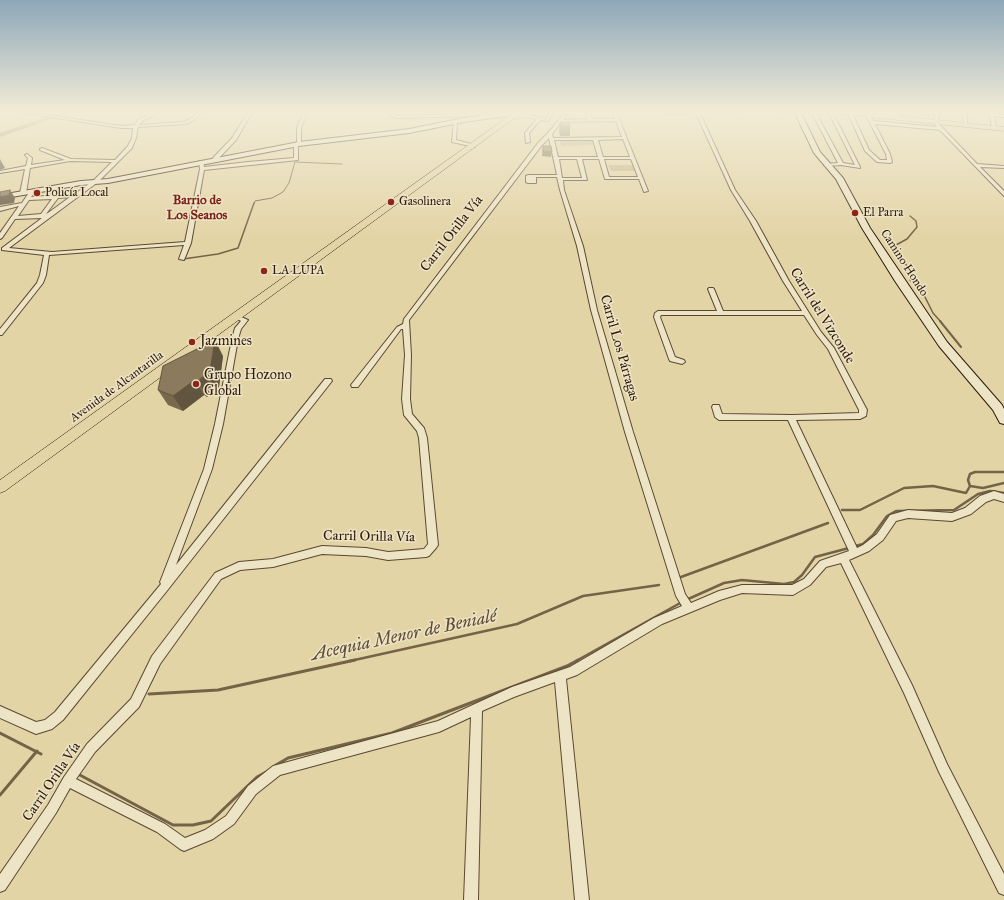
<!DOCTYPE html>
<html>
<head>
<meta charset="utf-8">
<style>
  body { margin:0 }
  canvas { display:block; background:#e3d4a6 }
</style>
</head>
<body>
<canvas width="1004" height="900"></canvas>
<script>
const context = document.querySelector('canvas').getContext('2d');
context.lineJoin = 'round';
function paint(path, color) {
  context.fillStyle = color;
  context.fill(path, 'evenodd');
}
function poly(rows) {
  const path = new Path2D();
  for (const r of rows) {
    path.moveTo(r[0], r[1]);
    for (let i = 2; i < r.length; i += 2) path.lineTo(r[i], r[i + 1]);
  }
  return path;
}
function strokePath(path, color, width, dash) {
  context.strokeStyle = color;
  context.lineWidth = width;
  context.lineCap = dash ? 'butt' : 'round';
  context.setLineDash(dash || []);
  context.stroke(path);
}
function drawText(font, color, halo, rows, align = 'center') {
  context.font = font + ' "IM FELL Great Primer",serif';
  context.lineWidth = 3;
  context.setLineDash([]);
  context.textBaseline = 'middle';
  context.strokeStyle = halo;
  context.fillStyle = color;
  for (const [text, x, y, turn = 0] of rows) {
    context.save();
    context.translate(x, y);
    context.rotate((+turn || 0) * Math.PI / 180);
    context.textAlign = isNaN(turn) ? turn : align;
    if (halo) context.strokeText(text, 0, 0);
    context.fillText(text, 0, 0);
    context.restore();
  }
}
paint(poly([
  [707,111,737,111,739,117,708,116],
  [560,140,592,140,593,145,561,146],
  [608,165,633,165,635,171,611,171]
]), '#c4b48b');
strokePath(poly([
  [254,204,255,201,272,198,283,192,289,183,295,162,342,164]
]), '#756348', 1);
strokePath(poly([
  [910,216,916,221,917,227,907,239,896,245,895,252,909,268,910,280,922,291,933,313,941,322],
  [183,259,218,254,238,248,254,203]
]), '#756348', 1.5);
strokePath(poly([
  [940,321,961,347]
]), '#756348', 2);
strokePath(poly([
  [970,486,968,480,970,474,975,472,1004,472],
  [970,486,983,488,1004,483],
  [842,510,860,510,904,488,933,486,966,493,970,486],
  [855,546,863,544,873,535,887,516,896,511,954,510,978,494,990,491,1004,493],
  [681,577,828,523],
  [686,600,724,583,742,580,784,584,794,582,802,575,815,557,849,548],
  [350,661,517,624,583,596,659,585],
  [576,661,682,602]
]), '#756348', 2.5);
strokePath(poly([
  [149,694,218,690,355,660],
  [0,733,41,754],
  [276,765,288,758,392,733,567,666,578,660],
  [78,774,173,825,193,825,211,821,257,777,268,771],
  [0,795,37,751]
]), '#756348', 3);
paint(poly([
  [65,111,74,111,0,137,0,133,65,111]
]), '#a59471');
const street = poly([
  [12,111,20,111,121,126,135,125,139,119,156,111,161,111,142,121,139,125,184,122,194,117,198,111,202,111,196,119,186,124,138,127,136,138,132,148,98,182,9,248,52,252,185,242,200,169,199,161,203,161,204,167,248,162,294,158,294,145,297,144,297,128,303,114,306,115,301,128,301,144,298,145,298,160,204,170,191,243,184,260,179,259,184,245,49,255,46,275,43,283,2,335,0,335,0,329,37,283,40,275,44,255,2,250,2,248,42,218,15,219,2,238,0,239,0,233,19,206,0,211,0,207,22,203,30,191,32,190,35,192,31,197,75,194,94,180,112,162,70,161,30,168,26,193,23,195,20,193,25,169,0,173,0,171,26,166,28,158,25,155,27,154,32,158,31,165,65,160,40,150,40,149,42,148,71,159,115,160,128,146,132,138,133,128,121,128,12,111],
  [70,197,48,213,46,214,58,198,70,197],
  [52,199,41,214,18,216,29,200,52,199],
  [249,111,253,111,236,140,217,160,213,160,213,158,232,138,249,111],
  [389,111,393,111,393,114,397,116,467,114,469,115,467,116,397,118,390,116,389,111],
  [483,111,487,111,481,119,479,119,483,111],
  [550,111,554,111,548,121,540,120,529,133,530,142,526,143,525,133,537,119,520,116,520,114,546,119,550,111],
  [566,111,570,111,563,120,588,119,585,111,589,111,592,119,615,119,612,111,616,111,648,191,644,192,639,179,605,179,599,159,582,159,587,180,563,180,564,190,583,246,597,310,633,432,685,594,691,603,719,591,742,585,792,585,804,579,820,561,849,551,788,420,719,420,715,417,712,407,713,405,719,405,722,414,792,415,859,413,859,410,828,349,817,335,804,315,661,315,660,317,675,357,684,360,685,362,682,364,670,361,669,359,654,317,655,313,658,311,717,311,708,289,709,288,713,288,714,289,723,311,802,311,783,281,750,221,731,190,695,111,699,111,735,190,756,221,789,281,821,332,834,348,867,410,866,416,860,419,796,420,857,548,863,545,877,534,890,515,908,510,952,513,965,508,980,496,994,491,1004,494,1004,502,994,499,986,502,971,514,952,521,908,518,896,521,883,540,869,551,849,560,912,685,947,764,1004,874,1004,895,999,893,939,772,904,693,841,563,826,567,810,585,793,595,742,593,720,600,662,624,577,675,566,679,589,900,575,900,555,682,514,697,482,711,478,900,464,900,471,717,439,732,280,775,256,794,234,824,213,839,184,851,180,849,157,832,70,788,56,813,5,890,0,892,0,874,48,805,64,777,87,744,131,699,152,656,215,573,239,562,273,559,322,546,366,548,388,552,424,549,428,544,419,438,417,431,404,415,402,399,405,355,403,329,401,329,358,387,352,387,351,385,397,327,403,324,404,319,538,143,548,133,566,111],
  [616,121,622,137,553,138,552,134,561,122,616,121],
  [549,138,557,175,528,175,526,176,526,182,528,183,536,183,536,177,557,177,560,190,577,246,591,310,625,432,676,596,682,606,654,618,570,667,512,687,438,721,273,766,248,786,226,816,205,830,185,838,165,824,76,779,95,752,139,707,160,664,221,579,240,570,273,567,322,554,366,556,388,560,426,557,429,556,436,548,438,545,427,438,424,428,412,414,410,399,411,355,409,320,542,145,549,138],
  [623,139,630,157,603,157,598,140,623,139],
  [554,140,593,140,598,157,558,157,554,140],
  [559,159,577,159,582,178,562,178,559,159],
  [604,159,631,159,638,177,609,177,604,159],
  [828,111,832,111,860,167,860,168,841,165,826,166,824,165,826,164,838,163,812,113,814,112,816,113,843,163,855,165,828,111],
  [894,111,898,111,898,119,895,118,894,111],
  [912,111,936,113,937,111,941,111,937,122,977,164,1004,166,1004,168,980,167,1004,191,1004,196,940,130,875,124,890,154,892,162,890,163,877,162,865,151,848,113,850,112,852,113,869,150,880,160,887,160,886,154,866,115,869,114,873,121,937,127,933,122,936,115,912,111],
  [963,111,967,111,967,126,964,125,963,111],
  [969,111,977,111,1004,115,1004,117,994,116,996,128,994,129,992,128,990,115,969,111],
  [454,121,457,122,456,140,475,145,475,147,452,142,454,121],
  [237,315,248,320,241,329,238,339,223,424,212,469,176,565,325,379,331,379,332,381,166,592,63,720,52,729,36,734,0,718,0,706,36,722,45,720,55,712,161,584,160,582,204,469,215,424,232,339,235,328,241,321,234,317,237,315]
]);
const secondary = poly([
  [518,111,521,113,520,114,464,122,409,133,299,146,108,183,81,185,0,199,0,195,81,181,108,179,299,142,409,129,464,118,518,111],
  [794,111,800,111,820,152,843,178,870,228,947,342,1002,405,1004,409,1004,424,1000,423,993,410,939,346,895,281,862,228,836,179,814,153,794,111]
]);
const primary = poly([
  [516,111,523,111,520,114,537,111,549,111,513,119,5,491,0,493,0,480,516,111],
  [775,111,850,111,1004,127,1004,131,850,115,778,113,775,111]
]);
strokePath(street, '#5a4831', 2);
strokePath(secondary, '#2c190a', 2);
strokePath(primary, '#2c190a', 1);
paint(street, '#ede3c5');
paint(secondary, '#ede3c5');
paint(primary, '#e3d4a6');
paint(poly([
  [663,111,688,111,687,115,665,115],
  [864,111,873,111,872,112],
  [560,122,570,127,570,136,560,136,559,131],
  [543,146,552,152,551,157,542,156],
  [223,356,219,387,207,397,204,395,183,411,168,405,158,390]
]), '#78694e');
paint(poly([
  [0,159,5,168,0,170],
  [10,190,15,198,14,203,0,205,0,197],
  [215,340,223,356,219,387,207,397,198,381],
  [195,380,204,395,183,411,173,396]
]), '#615540');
const building = poly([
  [560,122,569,122,570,127,561,127,560,122],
  [543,146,551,146,552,152,543,152,543,146],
  [10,190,9,195,0,197,0,192,10,190],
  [215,340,210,371,198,381,195,380,173,396,158,390,163,366,215,340]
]);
paint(building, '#8b7a5b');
strokePath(building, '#615540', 1);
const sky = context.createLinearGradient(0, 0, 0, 237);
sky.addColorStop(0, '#8da7b8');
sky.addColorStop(0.47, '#f2ecd7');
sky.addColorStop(1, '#f2ecd700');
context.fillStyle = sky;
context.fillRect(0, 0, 1004, 237);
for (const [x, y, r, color] of [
  [37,193,4,"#8f2418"],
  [391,202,4,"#8f2418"],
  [855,213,4,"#8f2418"],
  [264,271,4,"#8f2418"],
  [192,342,4,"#8f2418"],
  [196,384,4,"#8f2418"]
]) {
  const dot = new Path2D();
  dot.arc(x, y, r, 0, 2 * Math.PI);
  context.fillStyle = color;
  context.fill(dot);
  strokePath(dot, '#ede3c5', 1.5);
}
drawText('12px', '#2c190a', '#ede3c5', [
  ["Policía Local",45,193],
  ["Gasolinera",399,202],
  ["El Parra",863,213],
  ["LA LUPA",272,271]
], 'left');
drawText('12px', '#2c190a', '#ede3c5', [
  ["Camino Hondo",904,263,57],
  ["Avenida de Alcantarilla",117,387,-36]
]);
drawText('bold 13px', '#7a1f14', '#ede3c5', [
  ["Barrio de",197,201],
  ["Los Seanos",197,216]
]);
drawText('14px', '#2c190a', '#ede3c5', [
  ["Carril Orilla Vía",452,234,-52],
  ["Carril del Vizconde",822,316,58],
  ["Carril Los Párragas",619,348,74],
  ["Carril Orilla Vía",369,537,1],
  ["Carril Orilla Vía",52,782,-56]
]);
drawText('14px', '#2c190a', '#ede3c5', [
  ["Jazmines",200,342],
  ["Grupo Hozono",204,376],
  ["Global",204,392]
], 'left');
drawText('italic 18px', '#5c4a33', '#ede3c5', [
  ["Acequia Menor de Benialé",404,636,-12]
]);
</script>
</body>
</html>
